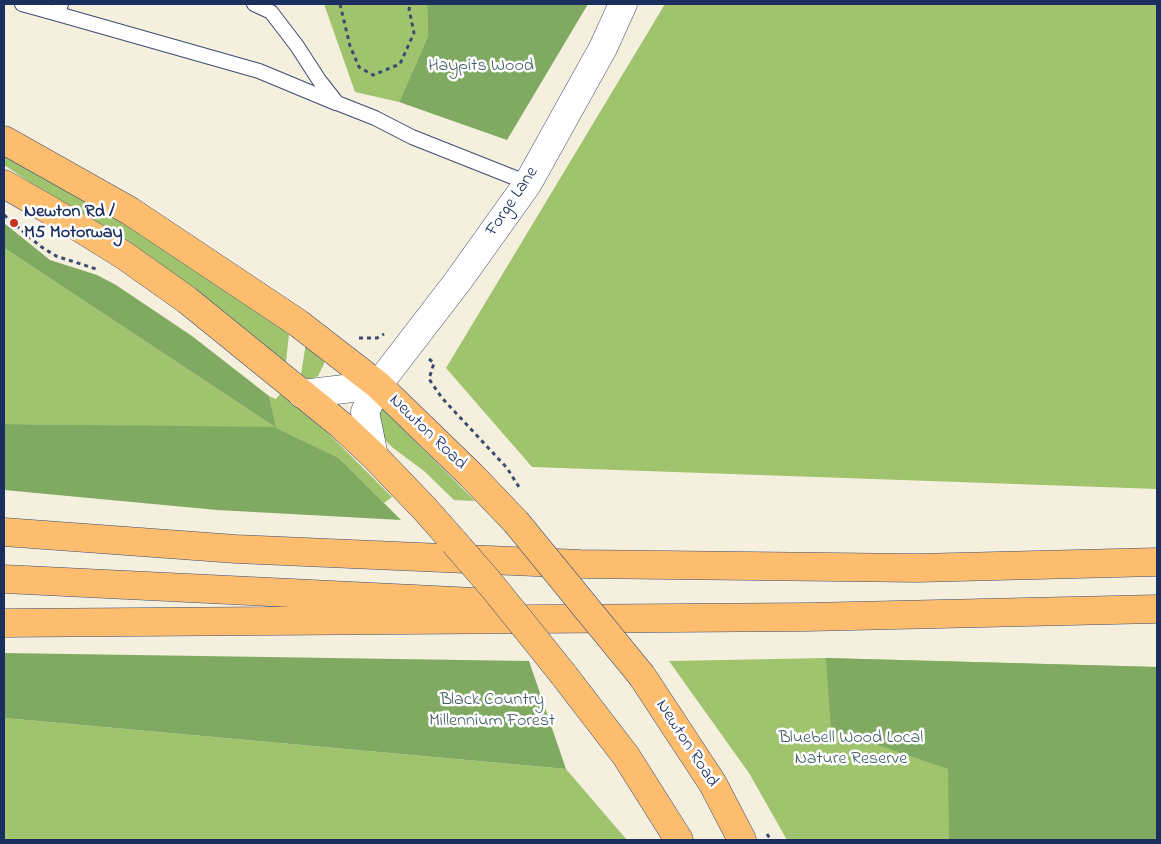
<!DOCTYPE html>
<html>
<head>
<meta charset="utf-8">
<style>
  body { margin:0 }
  #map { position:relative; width:1161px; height:844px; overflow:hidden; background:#f5f0de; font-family:"Indie Flower",sans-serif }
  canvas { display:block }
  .frame { position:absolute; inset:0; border:5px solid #1b2f5e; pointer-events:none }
</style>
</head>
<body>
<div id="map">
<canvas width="1161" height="844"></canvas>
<div class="frame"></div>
</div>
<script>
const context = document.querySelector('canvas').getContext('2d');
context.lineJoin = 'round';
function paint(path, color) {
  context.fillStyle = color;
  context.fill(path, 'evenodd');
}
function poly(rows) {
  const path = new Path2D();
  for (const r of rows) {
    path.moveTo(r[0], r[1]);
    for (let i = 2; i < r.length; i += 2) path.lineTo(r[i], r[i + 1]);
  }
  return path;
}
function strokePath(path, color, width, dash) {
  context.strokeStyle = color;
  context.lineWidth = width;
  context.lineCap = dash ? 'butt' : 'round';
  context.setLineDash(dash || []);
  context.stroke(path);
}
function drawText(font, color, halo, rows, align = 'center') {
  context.font = font + ' "Indie Flower",sans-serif';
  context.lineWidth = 5;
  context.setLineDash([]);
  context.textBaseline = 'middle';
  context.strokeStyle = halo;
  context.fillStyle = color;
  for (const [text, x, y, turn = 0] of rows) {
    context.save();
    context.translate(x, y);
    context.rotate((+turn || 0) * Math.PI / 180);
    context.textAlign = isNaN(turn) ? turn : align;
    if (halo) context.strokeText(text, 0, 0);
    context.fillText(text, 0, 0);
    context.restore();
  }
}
paint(poly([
  [324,4,427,4,428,36,399,102,355,92],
  [665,4,1157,4,1157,489,532,467,446,368],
  [4,150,228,284,289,334,286,362,214,306,4,165],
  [4,248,275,427,269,396,276,399,281,393,326,431,392,497,384,503,339,458,275,428,4,424],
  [306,343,323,356,324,364,318,376,309,380,301,374],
  [373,399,475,501,454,500,424,471,393,448,380,435],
  [826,658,1157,667,1157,840,787,840,749,773,669,661],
  [4,718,566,769,627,840,4,840]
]), '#a0c46e');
paint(poly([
  [427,4,588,4,507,140,399,102,428,36],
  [4,223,50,260,97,275,116,285,192,336,269,396,276,428,339,458,401,520,217,510,4,490,4,424,275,427,4,248],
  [4,653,529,661,566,769,4,718],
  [826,658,1157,667,1157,840,949,840,948,769,831,729]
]), '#80aa61');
const service = poly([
  [22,4,58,14,61,4],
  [254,4,271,12,297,46,319,80,337,103,375,118,412,137,528,183],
  [58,14,259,71,336,103]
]);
const tertiary = poly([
  [302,394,378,385],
  [374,456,365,412,378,385,458,281,528,183,603,48,623,4]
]);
const trunk = poly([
  [4,140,130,211,298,323,378,385,471,475,516,522],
  [4,184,72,223,125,256,187,300,341,425,374,456,424,508,454,542],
  [563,674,626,756,679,840],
  [642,676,713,784,742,840]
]);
const motorway = poly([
  [4,532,236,549,581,564,917,568,1157,562],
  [4,579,475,602],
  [4,623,808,617,1157,609]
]);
strokePath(service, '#3c4c71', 16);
strokePath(tertiary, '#3c4c71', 29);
strokePath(trunk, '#3c4c71', 29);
strokePath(motorway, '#3c4c71', 29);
strokePath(poly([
  [340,4,350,46,359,67,373,75,400,64,414,33,409,9,411,4],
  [4,215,40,246,56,256,96,269],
  [359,338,377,338,384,334],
  [429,359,434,363,429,379,442,398,507,468,519,487],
  [767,834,771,840]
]), '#3c4c71', 3, [4, 4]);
strokePath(service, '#fff', 14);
strokePath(tertiary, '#fff', 28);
strokePath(trunk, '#fcbd6f', 28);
strokePath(motorway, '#fcbd6f', 28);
const trunkBridge = poly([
  [516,522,642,676],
  [454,542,493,587,563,674]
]);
strokePath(trunkBridge, '#3c4c71', 29, []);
strokePath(trunkBridge, '#fcbd6f', 28);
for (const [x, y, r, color] of [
  [14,223,5,"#c8321e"]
]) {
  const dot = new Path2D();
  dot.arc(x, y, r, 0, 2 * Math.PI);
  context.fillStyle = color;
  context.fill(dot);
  strokePath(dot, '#fff', 2);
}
drawText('18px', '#435c63', '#fff', [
  ["Haypits Wood",481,67],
  ["Black Country",492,701],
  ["Millennium Forest",492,722],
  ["Bluebell Wood Local",851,739],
  ["Nature Reserve",851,760]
]);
drawText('18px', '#1b2f5e', '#fff', [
  ["Forge Lane",513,202,-56],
  ["Newton Road",427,433,44],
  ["Newton Road",686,744,57]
]);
drawText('bold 18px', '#1b2f5e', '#fff', [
  ["Newton Rd /",24,213],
  ["M5 Motorway",24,234]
], 'left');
</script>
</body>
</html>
